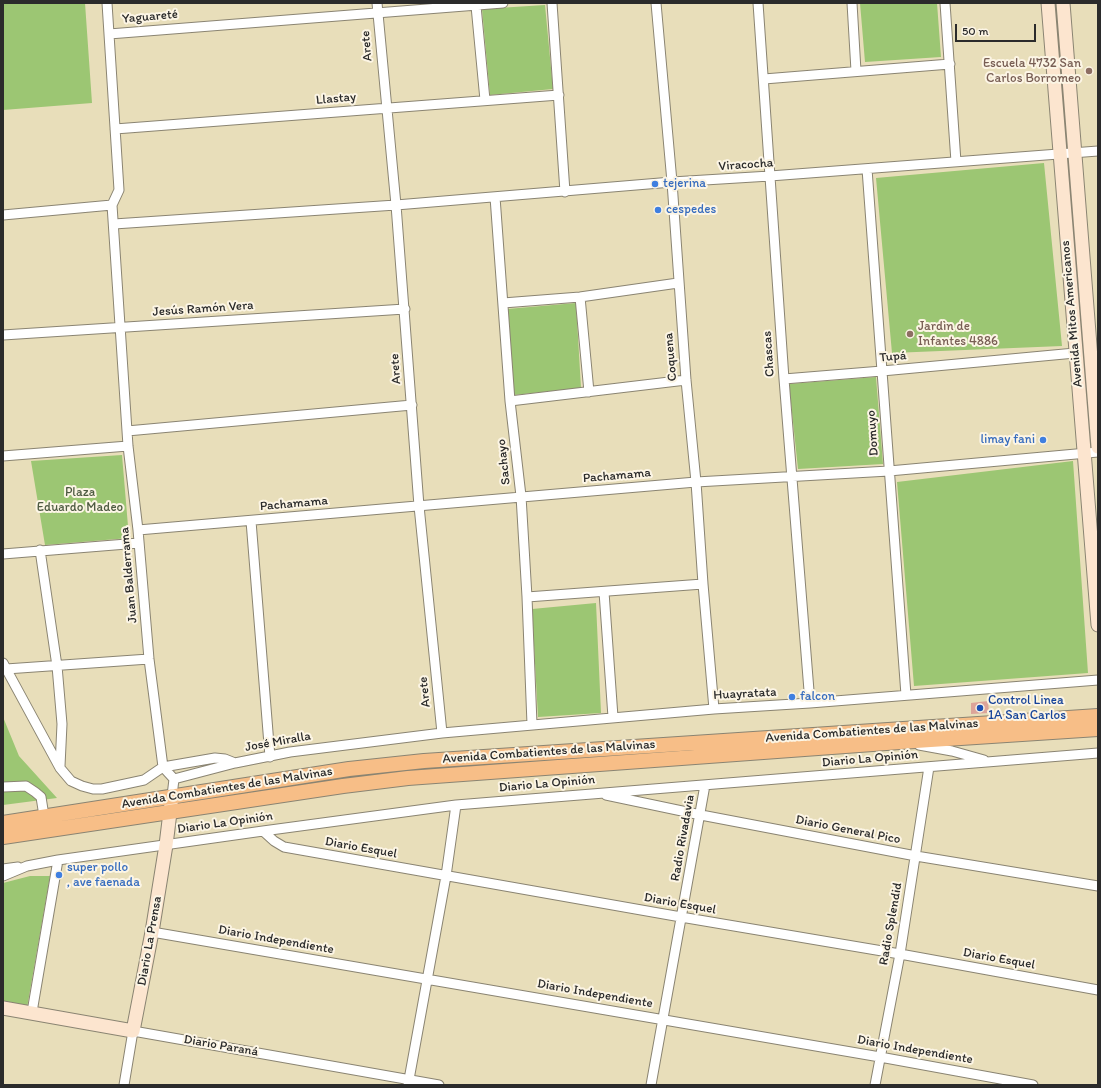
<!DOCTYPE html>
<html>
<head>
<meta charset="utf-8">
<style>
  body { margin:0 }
  #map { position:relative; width:1101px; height:1088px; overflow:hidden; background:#e8deba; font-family:Itim,sans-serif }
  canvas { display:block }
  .frame { position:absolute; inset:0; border:4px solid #2b2b2b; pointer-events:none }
  .scale { position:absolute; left:955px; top:24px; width:81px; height:18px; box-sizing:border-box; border:2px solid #2b2b2b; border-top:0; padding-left:5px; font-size:12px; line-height:14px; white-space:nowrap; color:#2b2b2b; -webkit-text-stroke:3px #fcf5e5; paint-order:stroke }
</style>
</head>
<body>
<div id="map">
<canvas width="1101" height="1088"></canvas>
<div class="frame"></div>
<div class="scale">50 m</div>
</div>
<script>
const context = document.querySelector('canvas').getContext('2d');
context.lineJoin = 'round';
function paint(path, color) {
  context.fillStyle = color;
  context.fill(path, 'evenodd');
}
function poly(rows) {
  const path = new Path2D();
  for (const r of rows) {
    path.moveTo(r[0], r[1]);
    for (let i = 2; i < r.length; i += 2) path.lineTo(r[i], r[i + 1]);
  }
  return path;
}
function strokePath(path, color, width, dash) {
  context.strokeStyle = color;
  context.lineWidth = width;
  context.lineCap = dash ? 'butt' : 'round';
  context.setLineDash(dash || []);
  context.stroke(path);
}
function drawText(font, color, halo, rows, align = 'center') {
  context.font = font + ' Itim,sans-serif';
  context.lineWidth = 4;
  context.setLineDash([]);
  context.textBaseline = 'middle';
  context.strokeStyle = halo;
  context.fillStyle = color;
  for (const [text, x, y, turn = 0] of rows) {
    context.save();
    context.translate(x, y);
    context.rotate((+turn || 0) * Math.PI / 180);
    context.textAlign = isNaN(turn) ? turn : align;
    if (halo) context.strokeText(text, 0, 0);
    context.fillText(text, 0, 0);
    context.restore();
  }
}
paint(poly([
  [3,3,85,3,92,103,3,110],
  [860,3,937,3,941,57,865,62],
  [545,5,553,89,490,95,482,9],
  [1044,163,1062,346,892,353,876,178],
  [576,303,581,388,514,395,507,309],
  [876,377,883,464,798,469,789,384],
  [122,455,129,538,45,545,31,461],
  [1073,461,1088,673,914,686,897,482],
  [596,603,601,713,538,717,532,609],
  [3,717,19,756,57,798,3,805],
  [30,876,50,876,27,1008,3,1004,3,883]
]), '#9cc673');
paint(poly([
  [988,701,989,713,971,714,971,703]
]), '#dca499');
const street = poly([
  [107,3,119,190,112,205,128,446,138,530,149,659,163,767,174,779,172,796],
  [377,3,396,205,419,506,442,733],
  [552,3,565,192],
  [656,3,672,182,686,380,696,482,703,584,714,709],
  [758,3,784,379,810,703],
  [852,3,856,71],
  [945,3,956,162],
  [476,6,485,100],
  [109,34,503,3],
  [764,79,950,64],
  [115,129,559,95],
  [867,169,906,695],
  [495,197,510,401,521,496,527,597,532,724],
  [3,215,112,205],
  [114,224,396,205,672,182,770,176,1098,151],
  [580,297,589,392],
  [503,303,580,297,678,283],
  [3,335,405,309],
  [784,379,882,371,1075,353],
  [510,401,686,380],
  [127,431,412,405],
  [3,456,128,446],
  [251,521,270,757],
  [138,530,696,482,889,471,1098,452],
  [40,550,57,666,62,724,60,766],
  [3,554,139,543],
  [604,592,613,717],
  [527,597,703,584],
  [3,663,60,768,71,781,82,786,93,789,102,789,144,780,163,767,215,758,225,759,235,763],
  [6,669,149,659],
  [919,745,952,751,984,760],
  [174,779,235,763,290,752,442,733,714,709,810,703,1098,680],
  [3,787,26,786,35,792,41,797,44,816],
  [606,795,701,815,916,856,1098,886],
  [263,831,274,841,284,847,681,917,900,954,1098,990],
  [3,869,18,867],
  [3,876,27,866,58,860,263,831,456,805,1098,753],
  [152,932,880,1057,1033,1085],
  [32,1012,58,860],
  [124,1085,133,1031,439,1085],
  [408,1085,446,876,456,805],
  [651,1085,705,785],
  [875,1085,900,954,929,767]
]);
const secondary = poly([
  [1048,3,1098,625],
  [1063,3,1098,447],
  [3,1008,133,1031,152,932,166,845,172,796]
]);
const primary = poly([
  [3,823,349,769,424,761,1098,716],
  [3,837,343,786,408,778,900,742,1098,729]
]);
strokePath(street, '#8a8472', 11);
strokePath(secondary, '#8a8472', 15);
strokePath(primary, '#8a8472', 16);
strokePath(street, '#fff', 9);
strokePath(secondary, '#fce5cf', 13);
strokePath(primary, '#f7be87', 14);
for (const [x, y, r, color] of [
  [1089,71,4,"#8d6e63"],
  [655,184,4,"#3f7fe0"],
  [658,210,4,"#3f7fe0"],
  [910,334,4,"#8d6e63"],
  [1043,440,4,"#3f7fe0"],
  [792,697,4,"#3f7fe0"],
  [980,708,4,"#1a4fb4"],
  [59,875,4,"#3f7fe0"]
]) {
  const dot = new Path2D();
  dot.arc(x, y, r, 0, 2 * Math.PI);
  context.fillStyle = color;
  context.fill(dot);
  strokePath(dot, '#fcf5e5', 1.5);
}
drawText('13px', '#2b2b2b', '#fcf5e5', [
  ["Yaguareté",150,17,-5],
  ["Arete",367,46,-95],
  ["Llastay",336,99,-5],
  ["Viracocha",746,165,-4],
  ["Jesús Ramón Vera",203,309,-4],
  ["Avenida Mitos Americanos",1072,314,-95],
  ["Chascas",769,354,-94],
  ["Coquena",671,357,-95],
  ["Tupá",893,357,-5],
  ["Arete",396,369,-94],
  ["Domuyo",873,433,-94],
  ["Sachayo",504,462,-96],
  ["Pachamama",617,476,-5],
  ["Pachamama",294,504,-5],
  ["Juan Balderrama",129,575,-95],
  ["Arete",425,692,-96],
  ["Huayratata",745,694,-3],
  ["Avenida Combatientes de las Malvinas",872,731,-4],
  ["José Miralla",278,742,-10],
  ["Avenida Combatientes de las Malvinas",549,752,-4],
  ["Diario La Opinión",870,759,-5],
  ["Diario La Opinión",547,784,-5],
  ["Avenida Combatientes de las Malvinas",227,788,-9],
  ["Diario La Opinión",225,823,-8],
  ["Diario General Pico",848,830,11],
  ["Radio Rivadavia",683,838,-80],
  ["Diario Esquel",361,848,10],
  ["Diario Esquel",680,904,10],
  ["Radio Splendid",891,924,-80],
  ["Diario Independiente",276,940,10],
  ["Diario La Prensa",150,941,-80],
  ["Diario Esquel",999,959,10],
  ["Diario Independiente",595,994,10],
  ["Diario Paraná",221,1046,10],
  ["Diario Independiente",915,1050,10]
]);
drawText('13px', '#785e54', '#fcf5e5', [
  ["Escuela 4732 San",1081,64],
  ["Carlos Borromeo",1081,79],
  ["Jardìn de",918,327,"left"],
  ["Infantes 4886",918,342,"left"]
], 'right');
drawText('13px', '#366cbe', '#fcf5e5', [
  ["tejerina",663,184],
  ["cespedes",666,210],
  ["limay fani",1035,440,"right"],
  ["falcon",800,697],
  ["super pollo",67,868],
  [", ave faenada",67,883]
], 'left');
drawText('13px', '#4d5a41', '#fcf5e5', [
  ["Plaza",80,493],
  ["Eduardo Madeo",80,508]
]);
drawText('13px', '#164399', '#fcf5e5', [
  ["Control Linea",988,701],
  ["1A San Carlos",988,716]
], 'left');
</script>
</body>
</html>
